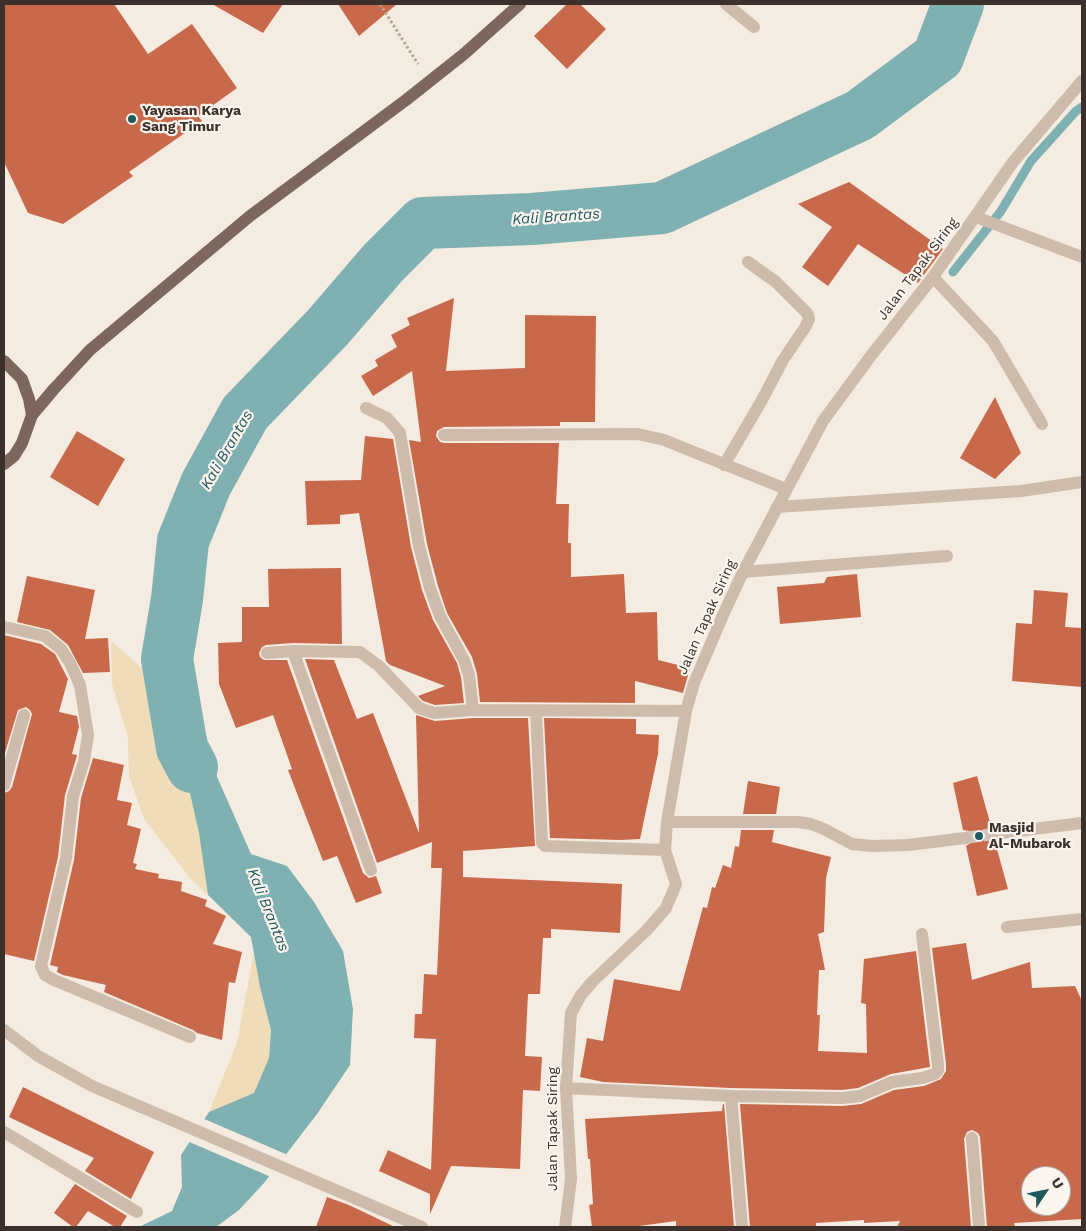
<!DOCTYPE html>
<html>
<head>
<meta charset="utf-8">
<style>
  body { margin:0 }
  #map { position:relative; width:1086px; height:1231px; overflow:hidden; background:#f4ebe1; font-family:"Work Sans",sans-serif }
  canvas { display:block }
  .frame { position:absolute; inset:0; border:5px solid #3b302b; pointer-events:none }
  .north { position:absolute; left:1021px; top:1166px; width:50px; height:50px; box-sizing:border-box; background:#fbf5ee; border:1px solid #aea6a0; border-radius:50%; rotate:56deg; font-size:14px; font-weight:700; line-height:20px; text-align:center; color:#3b302b }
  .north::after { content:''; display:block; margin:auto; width:18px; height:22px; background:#1f5a5e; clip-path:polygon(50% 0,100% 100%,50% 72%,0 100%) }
</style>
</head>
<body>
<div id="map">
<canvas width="1086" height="1231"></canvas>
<div class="frame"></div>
<div class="north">U</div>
</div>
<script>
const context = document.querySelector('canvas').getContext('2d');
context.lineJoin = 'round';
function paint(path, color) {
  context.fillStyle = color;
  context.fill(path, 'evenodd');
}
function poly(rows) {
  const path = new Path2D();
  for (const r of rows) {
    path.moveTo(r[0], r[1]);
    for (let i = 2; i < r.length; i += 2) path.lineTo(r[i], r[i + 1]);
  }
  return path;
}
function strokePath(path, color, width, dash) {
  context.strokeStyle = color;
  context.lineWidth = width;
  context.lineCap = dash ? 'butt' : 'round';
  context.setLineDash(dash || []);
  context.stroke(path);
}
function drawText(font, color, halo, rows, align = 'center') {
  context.font = font + ' "Work Sans",sans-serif';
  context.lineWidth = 4.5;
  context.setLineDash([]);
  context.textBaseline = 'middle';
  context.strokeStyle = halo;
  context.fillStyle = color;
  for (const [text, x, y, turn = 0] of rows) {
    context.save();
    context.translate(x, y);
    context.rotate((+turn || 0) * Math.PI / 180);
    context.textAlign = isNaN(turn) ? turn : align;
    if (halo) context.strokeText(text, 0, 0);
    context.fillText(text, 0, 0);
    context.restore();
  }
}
paint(poly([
  [111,641,145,671,162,699,166,743,189,789,200,836,208,895,190,878,144,819,129,776,128,738,112,684],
  [254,952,260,987,271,1030,269,1058,254,1093,209,1112,237,1043]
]), '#efdcb8');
paint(poly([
  [191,696,198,699,214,770,251,854,287,866,314,902,343,951,353,1009,350,1065,317,1114,264,1183,239,1210,216,1227,139,1227,172,1211,182,1187,181,1155,209,1112,254,1093,269,1058,271,1030,260,987,251,937,208,895,199,833,189,789,166,743,162,699]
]), '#7fb0b2');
paint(poly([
  [202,1118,288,1155,271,1177,187,1141]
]), '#f4ebe1');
strokePath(poly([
  [953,272,1001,211,1031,161,1076,111,1082,107]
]), '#7fb0b2', 9);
strokePath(poly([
  [192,767,182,748,167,659,177,599,183,541,206,484,245,413,328,327,383,263,423,223,532,219,662,208,860,115,938,57,958,4]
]), '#7fb0b2', 52);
paint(poly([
  [4,4,114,4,148,54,192,24,237,88,198,116,202,121,129,172,133,176,63,224,28,213,4,162],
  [212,4,283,4,263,33],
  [338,4,397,4,359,36],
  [567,4,580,4,606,29,567,69,534,36],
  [849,182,943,249,918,283,858,244,828,286,802,267,832,227,798,204],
  [454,298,446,371,525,368,525,315,596,316,595,422,560,422,560,426,444,427,437,431,436,436,440,442,444,443,559,443,556,504,569,504,568,543,571,543,571,577,624,574,626,613,657,612,658,660,690,668,683,693,635,681,635,703,480,702,477,674,472,657,447,613,438,586,427,544,409,440,421,442,412,371,373,396,361,376,378,366,375,360,397,347,391,335,410,325,407,318],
  [995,397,1021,453,995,479,960,458],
  [77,431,125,459,98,506,50,477],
  [365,436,393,439,411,547,422,590,433,620,457,663,461,677,464,703,435,705,423,701,418,696,445,686,390,665,386,661,359,513,340,515,340,524,307,525,305,481,361,480],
  [341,568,342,644,293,643,266,645,262,647,259,653,260,657,264,660,287,660,363,873,369,878,376,876,382,893,356,903,337,856,323,861,288,770,292,769,273,715,236,728,219,684,218,643,242,642,242,607,269,607,268,569],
  [857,574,861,617,780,624,777,587,824,583,827,577],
  [27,576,95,590,85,639,108,638,110,672,83,673,68,645,50,630,17,622],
  [1034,590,1068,593,1065,627,1082,628,1082,687,1012,681,1016,623,1032,624],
  [4,635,41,644,55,654,68,679,59,712,77,716,79,727,72,754,77,755,76,759,65,795,58,857,34,961,4,954,4,793,9,791,12,787,32,714,30,710,26,707,18,710,4,756],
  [305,659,334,660,357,719,373,713,419,833,416,715,435,721,473,718,528,718,535,846,463,851,463,877,622,884,620,933,551,929,551,938,543,938,540,994,528,994,525,1056,542,1057,540,1091,523,1090,520,1169,451,1166,430,1214,430,1194,379,1171,388,1150,431,1170,436,1039,414,1038,415,1014,422,1014,424,974,437,975,442,868,431,868,432,842,377,863],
  [544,718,636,719,636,734,659,735,658,754,640,839,620,840,550,838],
  [93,758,124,765,117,800,132,803,127,825,141,829,133,863,137,864,135,869,159,874,158,878,182,882,181,891,207,900,205,906,226,916,213,944,242,952,235,983,229,982,222,1040,197,1033,193,1030,104,992,106,985,63,975,57,972,58,967,50,965,74,860,81,798],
  [977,776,991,826,986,830,985,835,989,841,995,842,1008,889,977,896,966,846,972,842,973,837,969,831,963,830,953,783],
  [748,781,780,787,776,814,743,814],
  [741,830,774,830,772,842,831,857,826,878,824,932,818,934,825,970,819,970,817,1015,820,1015,818,1051,867,1053,866,1004,861,1003,864,959,916,951,930,1067,891,1074,858,1088,842,1090,731,1088,603,1082,580,1077,587,1038,603,1041,614,979,680,991,703,907,707,908,712,887,715,888,723,865,731,868,735,846,739,847],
  [966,943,972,980,1030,962,1032,988,1075,986,1082,1001,1082,1219,1014,1223,1015,1227,987,1227,980,1137,978,1133,972,1130,967,1132,964,1139,971,1227,897,1227,900,1221,864,1223,864,1220,816,1223,816,1227,750,1227,740,1104,842,1106,861,1104,894,1090,924,1086,941,1079,946,1071,946,1064,932,948],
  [1031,1176,1061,1176,1061,1206,1031,1206],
  [23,1087,154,1152,131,1199,85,1171,94,1158,9,1117],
  [721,1104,724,1104,734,1227,676,1227,676,1221,632,1227,592,1227,589,1205,593,1204,590,1159,588,1159,585,1119,722,1111,723,1104],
  [75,1184,127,1216,120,1227,115,1227,88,1211,76,1227,73,1227,54,1213],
  [327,1197,349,1205,395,1227,316,1227]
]), '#c8694b');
strokePath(poly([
  [965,838,993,834]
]), '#cfc6bd', 12, [12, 6]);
strokePath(poly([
  [380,4,418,64]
]), '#b9a596', 3, [2.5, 2.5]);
strokePath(poly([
  [726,4,754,27],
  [976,217,1082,257],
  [933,277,993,341,1042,424],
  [366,408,387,418,400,433,419,546,430,588,440,616,464,660,469,675,473,710],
  [444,435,638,434,664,440,786,489],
  [724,465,762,400,783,360,806,326,809,319,807,313,776,282,748,262],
  [777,507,1021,491,1082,482],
  [743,572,947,556],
  [4,627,45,636,61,649,70,663,80,685,88,735,84,761,73,796,66,858,41,966,45,975,54,980,190,1037],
  [293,651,371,870],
  [267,653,293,651,360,652,379,666,419,708,434,713,473,710,686,711],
  [536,711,542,843,545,846,665,850],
  [4,785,24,715],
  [667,822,798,822,811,824,824,829,852,844,872,846,908,845,965,838],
  [993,834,1082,823],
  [1007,927,1082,919],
  [4,1030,38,1056,92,1086,422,1227],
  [566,1088,731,1096,842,1098,860,1096,892,1082,922,1078,935,1074,938,1070,938,1065,922,934],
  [731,1096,742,1227],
  [4,1132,137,1212],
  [972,1138,979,1227],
  [565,1227,571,1179,566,1088,571,1013,581,995,593,981,647,930,666,908,676,884,665,850,667,822,686,711,694,683,723,615,743,572,823,421,870,357,933,277,1013,162,1082,81]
]), '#cdbbac', 12);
strokePath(poly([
  [4,361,22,379,29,399,32,415],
  [4,464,14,456,22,443,32,415,54,389,90,350,250,216,406,100,464,54,520,4]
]), '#7d675c', 12);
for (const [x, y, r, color] of [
  [132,119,5,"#1f5a5e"],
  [979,836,5,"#1f5a5e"]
]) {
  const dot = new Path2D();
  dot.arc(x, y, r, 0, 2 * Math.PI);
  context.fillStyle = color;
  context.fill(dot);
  strokePath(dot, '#fbf5ee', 2);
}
drawText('bold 14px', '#3b302b', '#fbf5ee', [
  ["Yayasan Karya",142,111],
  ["Sang Timur",142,127],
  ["Masjid",989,828],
  ["Al-Mubarok",989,844]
], 'left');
drawText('14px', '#3b302b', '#fbf5ee', [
  ["Jalan Tapak Siring",918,269,-53],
  ["Jalan Tapak Siring",707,617,-66],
  ["Jalan Tapak Siring",553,1129,-90]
]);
drawText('italic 15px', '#1f5a5e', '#fbf5ee', [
  ["Kali Brantas",556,217,-4],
  ["Kali Brantas",227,450,-60],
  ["Kali Brantas",268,910,68]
]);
</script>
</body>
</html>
